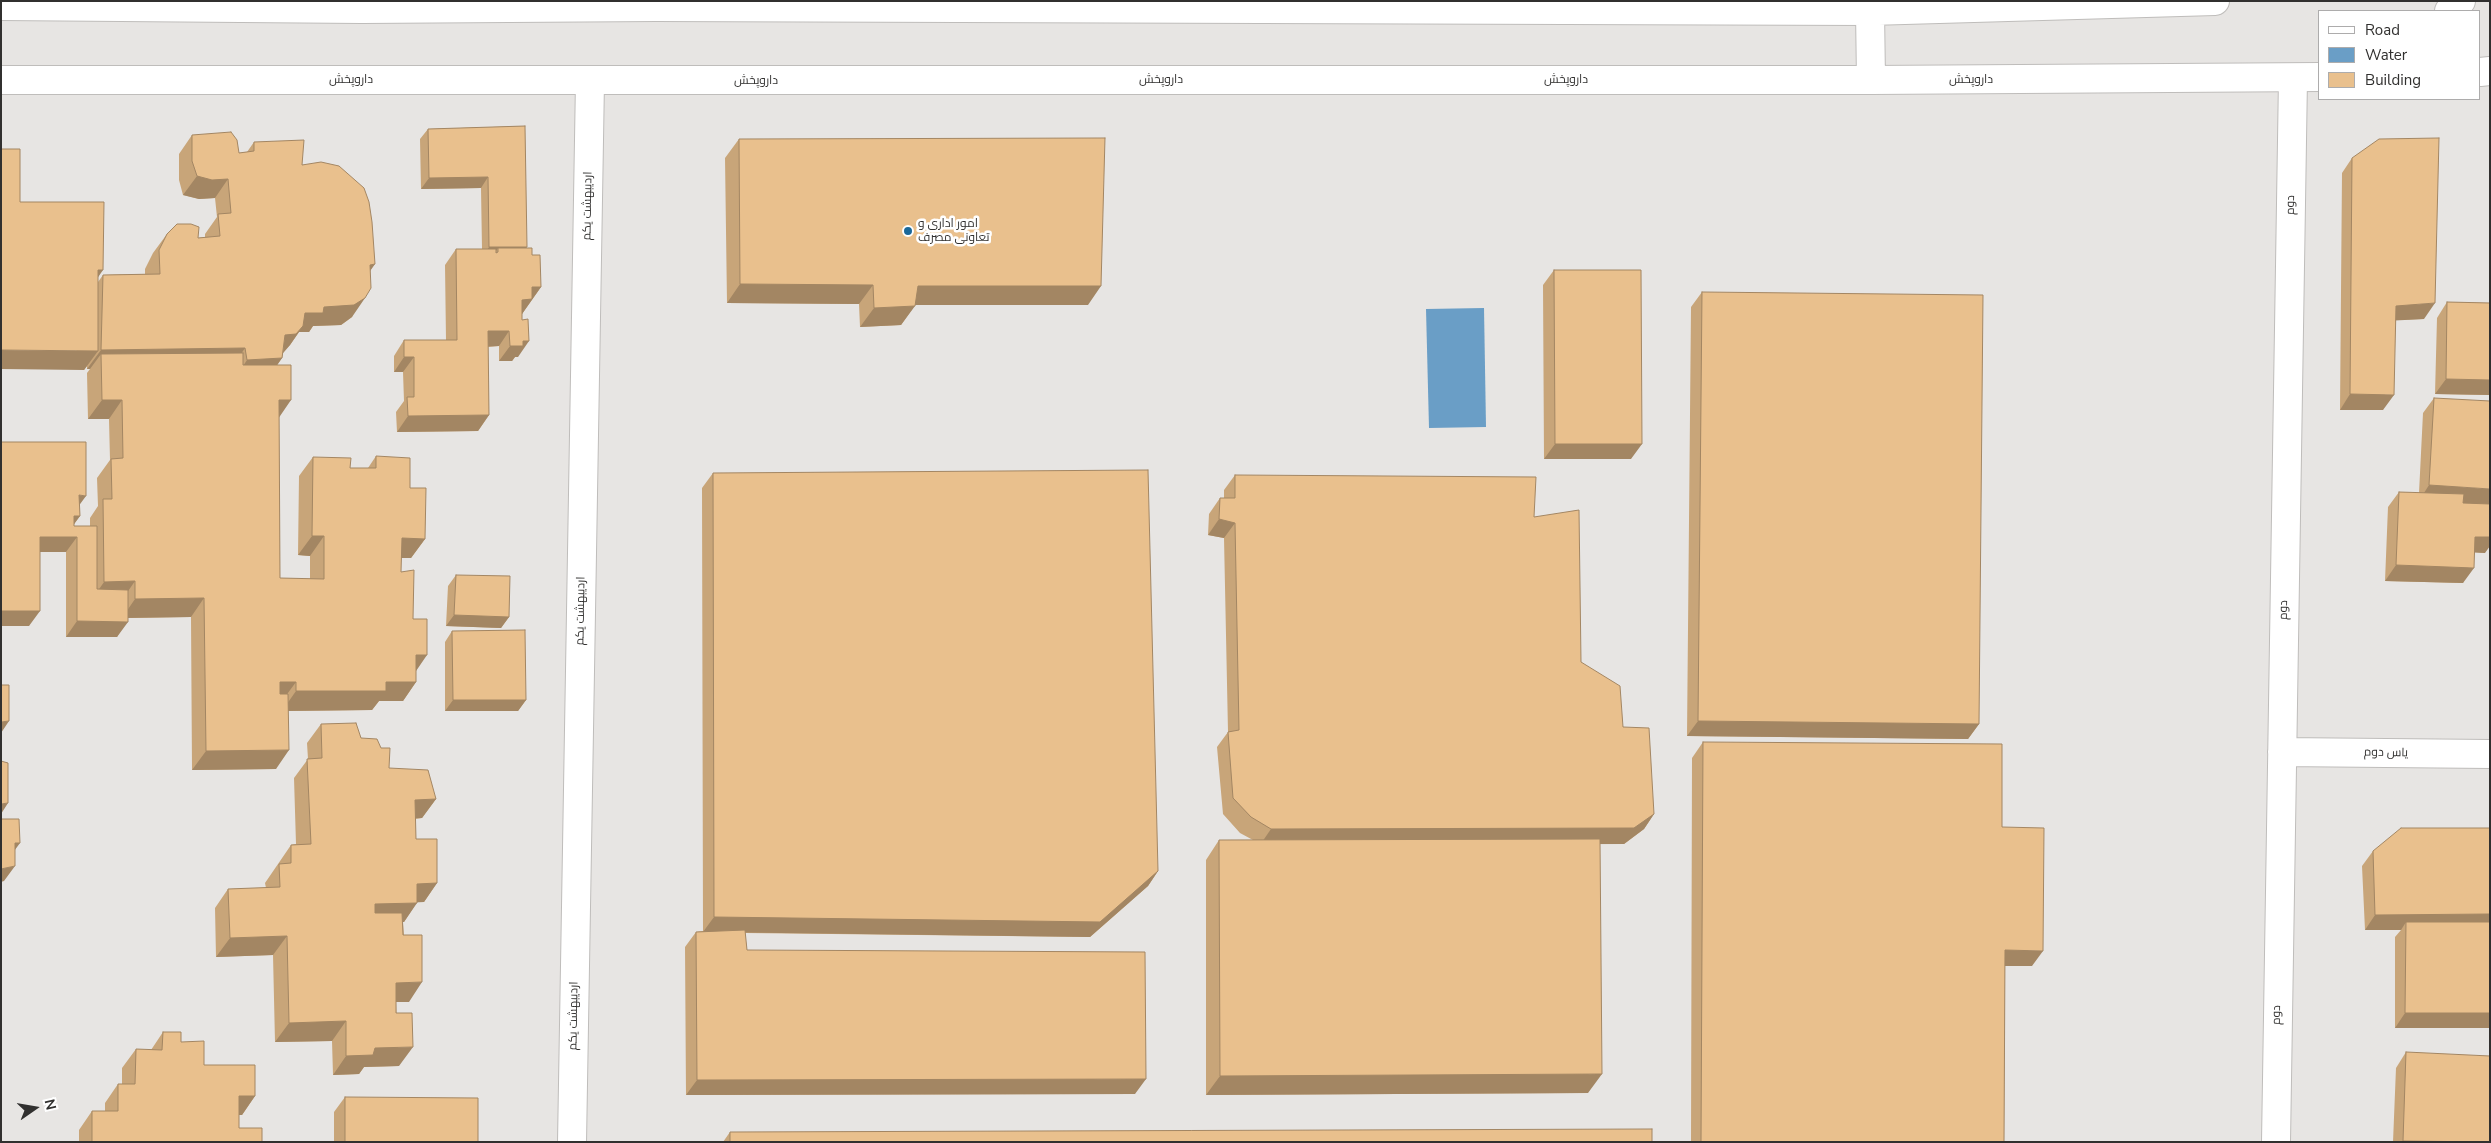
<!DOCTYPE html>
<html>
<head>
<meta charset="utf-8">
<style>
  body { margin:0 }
  #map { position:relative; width:2491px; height:1143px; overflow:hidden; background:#e7e5e3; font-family:"Nunito Sans",sans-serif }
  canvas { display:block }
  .frame { position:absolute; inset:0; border:2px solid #31302f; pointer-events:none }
  .legend { position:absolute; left:2318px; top:10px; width:162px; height:90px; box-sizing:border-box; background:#fff; border:1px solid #adacac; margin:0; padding:6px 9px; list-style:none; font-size:15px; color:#31302f }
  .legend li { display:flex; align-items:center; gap:10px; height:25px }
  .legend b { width:25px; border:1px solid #adacac }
  .north { position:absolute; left:10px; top:1083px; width:50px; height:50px; -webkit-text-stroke:4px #fff; paint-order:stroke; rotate:77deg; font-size:14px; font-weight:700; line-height:20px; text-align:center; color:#31302f }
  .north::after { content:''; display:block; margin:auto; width:18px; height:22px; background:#31302f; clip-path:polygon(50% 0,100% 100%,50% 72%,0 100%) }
</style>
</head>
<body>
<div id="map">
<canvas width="2491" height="1143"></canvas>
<div class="frame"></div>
<ul class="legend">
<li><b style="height:6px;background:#fff"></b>Road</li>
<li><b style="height:14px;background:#6a9ec6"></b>Water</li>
<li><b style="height:14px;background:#e9c08d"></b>Building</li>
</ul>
<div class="north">N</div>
</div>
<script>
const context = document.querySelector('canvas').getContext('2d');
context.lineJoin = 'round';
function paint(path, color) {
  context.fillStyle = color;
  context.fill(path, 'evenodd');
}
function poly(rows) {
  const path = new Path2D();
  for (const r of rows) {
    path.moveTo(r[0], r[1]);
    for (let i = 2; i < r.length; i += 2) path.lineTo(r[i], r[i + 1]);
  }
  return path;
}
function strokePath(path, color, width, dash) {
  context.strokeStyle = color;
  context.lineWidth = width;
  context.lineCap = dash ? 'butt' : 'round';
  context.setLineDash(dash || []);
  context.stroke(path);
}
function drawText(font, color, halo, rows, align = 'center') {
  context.font = font + ' "Nunito Sans",Cairo,sans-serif';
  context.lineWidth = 5;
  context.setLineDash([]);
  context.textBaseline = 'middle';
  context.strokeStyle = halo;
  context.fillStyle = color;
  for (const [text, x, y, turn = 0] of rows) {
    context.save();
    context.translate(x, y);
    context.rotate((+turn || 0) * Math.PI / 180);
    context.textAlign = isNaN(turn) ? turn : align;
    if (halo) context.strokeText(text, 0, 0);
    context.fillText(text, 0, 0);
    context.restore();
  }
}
paint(poly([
  [1484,308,1486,427,1429,428,1426,309]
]), '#6a9ec6');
const minor = poly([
  [2282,752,2490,754],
  [2276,1142,2293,78]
]);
const tertiary = poly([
  [1,6,362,9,656,7,1870,11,2215,1],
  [1870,11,1871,80],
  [2449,11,2461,1],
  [2480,72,2490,71],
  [1,80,1871,80,2320,77],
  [572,1142,590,81]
]);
strokePath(minor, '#bfbdbb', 30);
strokePath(tertiary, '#bfbdbb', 30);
strokePath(minor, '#fff', 28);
strokePath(tertiary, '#fff', 28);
paint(poly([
  [525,126,526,248,532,255,541,287,522,314,518,357,515,357,512,361,499,361,499,346,488,347,489,415,478,431,397,432,396,412,404,401,403,372,394,372,394,356,404,340,446,340,445,265,456,249,482,249,481,188,421,189,420,139,428,129],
  [192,135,239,153,247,152,254,142,302,165,375,264,370,270,352,317,341,325,313,326,309,332,299,332,290,345,283,353,282,358,277,365,279,418,280,578,310,579,310,556,298,555,299,476,313,457,350,468,368,468,376,456,410,488,425,539,411,558,401,558,401,572,413,619,416,682,403,701,379,701,372,710,288,711,276,769,192,770,191,617,128,618,117,637,66,637,66,552,40,552,29,626,1,626,1,442,79,505,80,516,74,524,74,526,90,526,90,518,98,506,97,478,110,460,109,419,88,419,87,373,90,369,87,369,87,366,84,370,20,202,98,277,98,282,103,275,145,274,145,269,153,253,167,234,198,238,205,237,205,234,217,217,215,198,199,199,183,195,179,180,179,154],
  [739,139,1088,305,915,305,901,325,860,327,859,304,727,303,725,158],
  [2352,158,2424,319,2396,320,2383,410,2340,410,2342,173],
  [1554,270,1631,459,1544,459,1543,285],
  [1702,292,1979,724,1968,739,1687,736,1691,307],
  [2447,302,2490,303,2490,395,2435,394,2437,318],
  [2434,398,2485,553,2474,552,2463,583,2385,581,2388,507,2399,492,2419,493,2423,413],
  [713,473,1158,871,1148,886,1090,937,745,933,747,950,1135,1094,686,1095,685,947,696,932,703,931,702,488],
  [1235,475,1534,517,1581,662,1623,727,1654,814,1644,829,1624,844,1600,844,1588,1093,1206,1095,1206,860,1219,840,1253,840,1240,833,1223,814,1217,747,1228,732,1224,538,1208,535,1209,514,1220,498,1224,498,1224,490],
  [456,575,509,617,501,628,446,626,448,586],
  [452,631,526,700,518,711,445,711,445,642],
  [321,724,361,738,389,768,436,799,422,818,415,819,416,839,437,883,424,902,417,902,404,922,403,922,409,1002,396,1002,399,1066,364,1067,359,1074,333,1075,332,1041,275,1042,273,955,216,957,215,908,228,889,266,888,265,883,291,845,296,844,294,778,308,759,307,743],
  [1703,742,2002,827,2032,966,2005,966,2004,1142,1691,1142,1692,758],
  [2490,828,2490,1028,2395,1028,2395,937,2401,930,2365,930,2362,866,2373,851],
  [163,1032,181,1042,204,1065,255,1096,242,1115,239,1115,239,1128,262,1142,79,1142,79,1130,92,1111,105,1111,105,1103,118,1084,122,1084,122,1068,136,1049,151,1050],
  [2406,1052,2490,1142,2393,1142,2396,1068],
  [345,1097,478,1142,334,1142,334,1112],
  [730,1132,1652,1142,723,1142]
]), '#c8a579');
paint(poly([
  [197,176,228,179,215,198,199,199,183,195],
  [488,177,481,188,421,189,429,178],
  [489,247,527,247,520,257,498,252,498,248,491,258,482,258],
  [375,264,361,284,370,265],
  [98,270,103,270,90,289],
  [740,284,873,285,859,304,727,303],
  [918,286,1101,286,1088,305,905,305],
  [532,287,541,287,522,314,522,300],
  [365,298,352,317,341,325,313,326,309,332,299,332,290,345,283,353,285,335,305,313,324,307],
  [2435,303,2424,319,2385,321,2396,306],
  [915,306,901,325,860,327,874,308],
  [488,331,509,331,499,346,477,347],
  [523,341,529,341,518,357,515,357,512,361,499,361,510,346],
  [245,348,232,367,101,354,90,369,87,369,101,350],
  [1,350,98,351,84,370,1,369],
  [404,357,414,357,403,372,394,372],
  [282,358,269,377,234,380,247,360],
  [2446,379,2490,380,2490,395,2435,394],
  [2350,394,2394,395,2383,410,2340,410],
  [102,400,122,400,109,419,88,419],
  [279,400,291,400,278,419],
  [489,415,478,431,397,432,408,416],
  [1555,444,1642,444,1631,459,1544,459],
  [2429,485,2490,489,2490,505,2419,501],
  [79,495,86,496,75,511],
  [74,516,80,516,69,531],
  [1219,519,1235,523,1224,538,1208,535],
  [312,536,324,536,310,556,298,555],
  [40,537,77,537,66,552,29,552],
  [2475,537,2490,537,2490,546,2485,553,2464,552],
  [402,538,425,539,411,558,388,558],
  [2396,565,2474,568,2463,583,2385,581],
  [135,581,122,600,91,601,104,582],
  [204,598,191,617,122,618,135,599],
  [1,611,40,611,29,626,1,626],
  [454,615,509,617,501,628,446,626],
  [77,621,128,622,117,637,66,637],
  [416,655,427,655,414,674],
  [280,682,296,682,282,701,266,701],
  [386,682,416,682,403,701,379,701,372,710,282,711,296,691],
  [453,700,526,700,518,711,445,711],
  [9,721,1,733,1,722],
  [1698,721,1979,724,1968,739,1687,736],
  [289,750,276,769,192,770,206,751],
  [436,799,422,818,402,819,415,800],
  [8,803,1,814,1,804],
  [1654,814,1644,829,1624,844,1260,845,1271,829],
  [15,843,20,843,9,858],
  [15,866,4,881,1,882,1,869],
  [1158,871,1148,886,1090,937,703,932,714,917],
  [437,883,424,902,404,903,417,884],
  [417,903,404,922,362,923,375,904],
  [2490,914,2490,930,2406,922,2401,930,2365,930,2375,915],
  [287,936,273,955,216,957,230,938],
  [2005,950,2043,951,2032,966,1994,966],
  [422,982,409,1002,382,1002,396,983],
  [2405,1013,2490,1013,2490,1028,2395,1028],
  [346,1021,332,1041,275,1042,289,1023],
  [413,1047,399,1066,364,1067,359,1074,333,1075,346,1056,375,1048],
  [1602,1074,1588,1093,1206,1095,1220,1076],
  [1146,1079,1135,1094,686,1095,697,1080],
  [239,1096,255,1096,242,1115,226,1115]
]), '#a38663');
const building = poly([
  [525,126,527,247,489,247,488,177,429,178,428,129,525,126],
  [231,132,237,140,239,153,254,151,254,142,304,140,302,165,321,162,339,166,364,188,369,202,372,222,375,264,370,265,371,288,365,298,354,305,324,307,323,313,305,313,303,326,296,334,285,335,282,358,247,360,245,348,101,350,103,275,160,274,159,250,167,234,177,224,191,224,199,227,198,238,220,236,218,214,231,213,228,179,212,180,197,176,192,161,192,135,231,132],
  [1105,138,1101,286,918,286,915,306,874,308,873,285,740,284,739,139,1105,138],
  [2439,138,2435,303,2396,306,2394,395,2350,394,2352,158,2379,139,2439,138],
  [1,149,20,149,20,202,104,202,103,270,98,270,98,351,1,350,1,149],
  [498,248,532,248,532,255,540,255,541,287,532,287,532,299,522,300,522,320,528,319,529,341,523,341,523,346,510,346,509,331,488,331,489,415,408,416,407,397,414,397,414,357,404,357,404,340,457,340,456,249,496,249,496,253,498,252,498,248],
  [1554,270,1641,270,1642,444,1555,444,1554,270],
  [1702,292,1983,295,1979,724,1698,721,1702,292],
  [2447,302,2490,303,2490,380,2446,379,2447,302],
  [243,353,243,365,291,365,291,400,279,400,280,578,324,579,324,536,312,536,313,457,351,458,350,468,376,468,376,456,410,458,410,488,426,488,425,539,402,538,401,572,414,570,413,619,427,619,427,655,416,655,416,682,386,682,386,691,296,691,296,682,280,682,280,694,288,694,289,750,206,751,204,598,135,599,135,581,104,582,103,499,112,499,111,459,123,458,122,400,102,400,101,354,243,353],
  [2434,398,2490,401,2490,489,2429,485,2434,398],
  [1,442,86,442,86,496,79,495,80,516,74,516,74,526,97,526,97,589,128,590,128,622,77,621,77,537,40,537,40,611,1,611,1,442],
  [1148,470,1158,871,1100,922,714,917,713,473,1148,470],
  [1235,475,1536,477,1534,517,1579,510,1581,662,1620,686,1623,727,1649,728,1654,814,1634,828,1271,829,1251,817,1233,798,1228,732,1239,730,1235,523,1219,519,1220,498,1235,498,1235,475],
  [2399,492,2464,494,2463,503,2490,504,2490,537,2475,537,2474,568,2396,565,2399,492],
  [456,575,510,576,509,617,454,615,456,575],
  [525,630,526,700,453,700,452,631,525,630],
  [1,685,9,685,9,721,1,722,1,685],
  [356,723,361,738,377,739,381,748,390,748,389,768,428,770,436,799,415,800,416,839,437,839,437,883,417,884,417,903,375,904,375,913,402,913,403,935,422,935,422,982,396,983,396,1013,412,1013,413,1047,375,1048,373,1055,346,1056,346,1021,289,1023,287,936,230,938,228,889,280,887,279,864,291,863,291,845,311,844,307,759,322,758,321,724,356,723],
  [1703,742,2002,744,2002,827,2044,828,2043,951,2005,950,2004,1142,1701,1142,1703,742],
  [1,761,8,763,8,803,1,804,1,761],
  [1,819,19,819,20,843,15,843,15,866,1,869,1,819],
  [2401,828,2490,828,2490,914,2375,915,2373,851,2401,828],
  [1600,839,1602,1074,1220,1076,1219,840,1600,839],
  [2406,922,2490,922,2490,1013,2405,1013,2406,922],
  [745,930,747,950,1145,952,1146,1079,697,1080,696,932,745,930],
  [163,1032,181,1032,181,1042,204,1041,204,1065,255,1065,255,1096,239,1096,239,1128,262,1128,262,1142,92,1142,92,1111,118,1111,118,1084,135,1084,136,1049,162,1050,163,1032],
  [2406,1052,2490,1056,2490,1142,2403,1141,2406,1052],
  [345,1097,478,1098,478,1142,345,1142,345,1097],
  [1652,1129,1652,1142,730,1142,730,1132,1652,1129]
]);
paint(building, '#e9c08d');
strokePath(building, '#a38663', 1);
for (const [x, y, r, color] of [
  [908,231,5,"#1a689a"]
]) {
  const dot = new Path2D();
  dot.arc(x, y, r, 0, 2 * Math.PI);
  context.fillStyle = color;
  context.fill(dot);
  strokePath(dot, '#fff', 2);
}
drawText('12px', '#31302f', '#fff', [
  ["داروپخش",351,80],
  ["داروپخش",1161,80],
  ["داروپخش",1566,80],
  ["داروپخش",1971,80],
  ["داروپخش",756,81],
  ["دوم",2291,205,-89],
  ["اردیبهشت یکم",588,206,-89],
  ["دوم",2284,610,-89],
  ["اردیبهشت یکم",581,611,-89],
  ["یاس دوم",2386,753,1],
  ["دوم",2277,1015,-89],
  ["اردیبهشت یکم",574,1016,-89]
]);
drawText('12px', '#31302f', '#fff', [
  ["امور اداری و",918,224],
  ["تعاونی مصرف",918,238]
], 'left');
</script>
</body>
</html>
